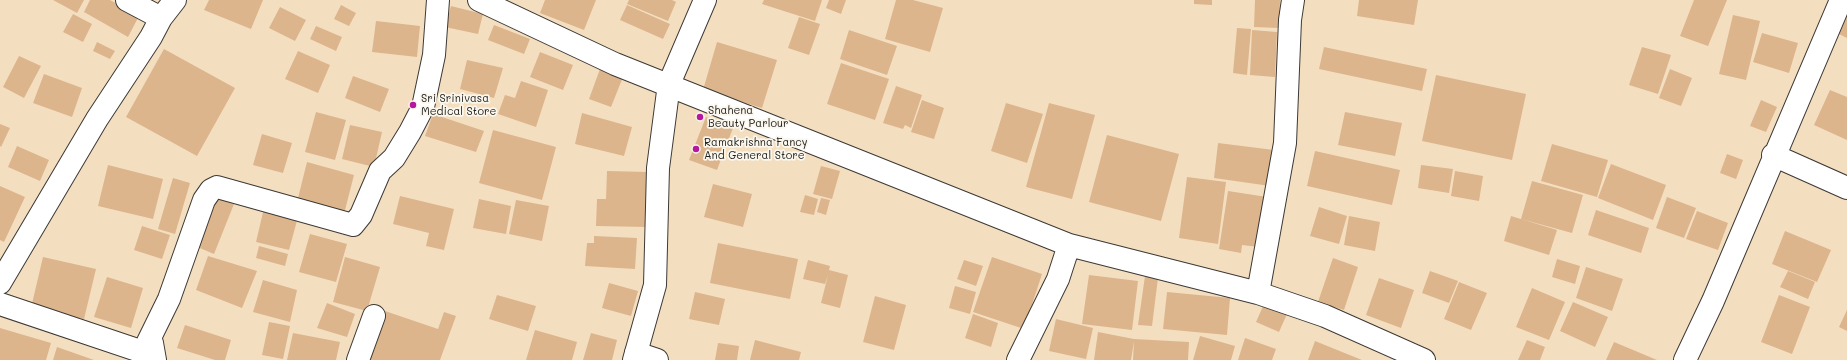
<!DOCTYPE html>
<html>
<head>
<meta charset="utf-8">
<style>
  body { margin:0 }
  canvas { display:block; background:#f4dec0 }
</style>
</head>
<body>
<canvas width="1847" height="360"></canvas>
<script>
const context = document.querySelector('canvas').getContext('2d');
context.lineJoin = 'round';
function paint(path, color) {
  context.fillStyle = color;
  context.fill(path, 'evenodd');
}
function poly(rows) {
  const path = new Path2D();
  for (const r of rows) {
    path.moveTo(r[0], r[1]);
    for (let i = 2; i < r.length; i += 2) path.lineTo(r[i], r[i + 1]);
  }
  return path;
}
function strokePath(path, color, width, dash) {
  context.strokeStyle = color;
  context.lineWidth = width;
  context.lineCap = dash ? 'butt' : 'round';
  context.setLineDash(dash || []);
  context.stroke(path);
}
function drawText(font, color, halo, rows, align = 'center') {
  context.font = font + ' Mali,sans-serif';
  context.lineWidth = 3.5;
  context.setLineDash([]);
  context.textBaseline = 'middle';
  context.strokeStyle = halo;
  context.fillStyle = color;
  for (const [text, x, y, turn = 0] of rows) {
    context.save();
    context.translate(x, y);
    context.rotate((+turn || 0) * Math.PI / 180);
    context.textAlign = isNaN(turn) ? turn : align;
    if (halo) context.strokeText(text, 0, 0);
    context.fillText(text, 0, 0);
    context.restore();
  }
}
paint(poly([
  [53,0,84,0,77,13],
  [90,0,110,0,139,16,128,37,84,12],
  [209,0,263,0,251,29,204,10],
  [545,0,596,0,584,30,540,13],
  [629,0,672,0,676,2,668,21,627,4],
  [764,0,822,0,815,21,762,4],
  [829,0,846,0,841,14,826,8],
  [896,0,913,0,943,8,930,52,885,39],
  [1194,0,1212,0,1212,5,1194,4],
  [1255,0,1280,0,1279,28,1254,27],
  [1359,0,1418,0,1414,25,1357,16],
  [1694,0,1727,0,1708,46,1680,36],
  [341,5,356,13,349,26,334,19],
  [627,5,670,24,663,39,620,20],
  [451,6,483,14,478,34,445,27],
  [280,7,306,20,295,41,269,28],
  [1847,11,1847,38,1837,33],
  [73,14,92,24,83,42,63,32],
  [1733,15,1760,21,1746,80,1719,74],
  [799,17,820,24,809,55,788,48],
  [376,21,420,26,417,57,372,52],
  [494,25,530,39,524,54,488,40],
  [316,26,342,37,336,51,310,39],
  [1237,28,1251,29,1247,75,1233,73],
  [849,30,897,46,887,75,840,59],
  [1252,30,1277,32,1275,77,1250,75],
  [1762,33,1798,43,1789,73,1753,62],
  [97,42,115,51,110,59,93,51],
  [717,42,777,60,762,108,703,90],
  [1324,47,1427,69,1422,91,1319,69],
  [1642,47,1671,55,1658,94,1629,85],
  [164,49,235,88,197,156,126,117],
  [298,51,330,65,318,93,285,79],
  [540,52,573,65,563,90,530,77],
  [19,56,41,66,24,98,3,87],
  [467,60,503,68,494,98,460,89],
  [841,63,889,79,875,120,827,104],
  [600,69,623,77,611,107,589,99],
  [1670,69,1692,78,1681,106,1659,98],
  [44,74,82,88,72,117,33,103],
  [1436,75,1526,94,1512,160,1422,141],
  [353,76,389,89,380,112,345,98],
  [521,81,548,90,536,127,498,114,505,95,515,98],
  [896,86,922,95,911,128,905,125,903,129,883,123],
  [1830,90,1847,97,1847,140,1814,125],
  [922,100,944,108,934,139,911,132],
  [1761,100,1777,107,1766,132,1750,126],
  [1006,103,1043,114,1027,163,991,151],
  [1049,103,1095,115,1072,199,1026,187],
  [316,112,346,120,335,160,305,152],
  [1345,112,1402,123,1395,156,1338,145],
  [582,113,632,127,624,156,575,144],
  [433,114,484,131,476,152,425,136],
  [706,117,733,128,717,170,689,160],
  [0,124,10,128,1,147,0,146],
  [350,125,382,132,374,167,342,159],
  [493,130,556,147,542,200,479,183],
  [262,134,292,143,283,173,253,165],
  [1107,135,1179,154,1161,221,1089,202],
  [1218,143,1274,150,1270,186,1214,178],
  [1552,144,1608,160,1597,197,1541,181],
  [17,146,49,160,40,181,8,167],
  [1315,151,1400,170,1392,205,1307,186],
  [1727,154,1743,160,1736,179,1720,173],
  [307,162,354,175,344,214,297,202],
  [1611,164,1666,185,1653,220,1598,198],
  [108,165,163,179,153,219,98,206],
  [1421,165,1453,169,1449,193,1418,188],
  [821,166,840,171,832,199,813,194],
  [607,171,649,172,648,227,596,226,597,199,606,199],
  [1455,171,1483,176,1479,201,1451,196],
  [1187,177,1226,182,1218,244,1179,238],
  [173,178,190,183,175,234,158,229],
  [1532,181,1583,195,1572,233,1521,219],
  [713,184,752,194,743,227,704,217],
  [0,186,25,197,4,242,0,240],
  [1228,191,1267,197,1259,247,1242,245,1241,253,1219,249],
  [805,195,818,199,814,215,800,212],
  [215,196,234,204,214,254,195,246],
  [400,196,454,209,444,250,426,246,429,233,393,224],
  [1667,197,1696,208,1684,238,1656,228],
  [821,198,830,200,826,215,817,212],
  [479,199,511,206,506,234,473,228],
  [516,200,549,206,542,241,509,234],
  [1319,207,1347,216,1339,244,1310,236],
  [264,208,298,217,289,250,256,242],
  [1596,210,1649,228,1641,253,1588,235],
  [1697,211,1728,223,1718,250,1686,239],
  [1349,216,1380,222,1375,251,1344,245],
  [1511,216,1557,230,1549,255,1504,241],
  [142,226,170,235,162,259,134,250],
  [1785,231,1831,250,1817,282,1772,264],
  [310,234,347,244,336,282,299,272],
  [594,236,637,238,635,269,585,266,587,243,594,243],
  [718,243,798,259,790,299,710,283],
  [259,246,288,254,285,266,256,258],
  [208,256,257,271,242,308,196,290],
  [43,257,96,269,84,319,31,308],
  [345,257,380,267,367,311,333,302],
  [992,257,1042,274,1024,329,973,312],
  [1333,258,1358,267,1344,310,1318,302],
  [1557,259,1580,266,1575,284,1552,277],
  [808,260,830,266,829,270,848,275,840,308,821,303,828,275,825,284,803,279],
  [964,260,983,266,976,286,957,279],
  [1586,267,1623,279,1612,311,1576,298],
  [1430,271,1458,281,1449,303,1422,293],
  [1788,271,1815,282,1808,299,1780,287],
  [1089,275,1138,281,1132,330,1082,324],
  [1145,276,1158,278,1152,326,1138,325],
  [107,277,143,288,131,328,94,317],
  [1379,278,1414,290,1401,328,1366,315],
  [263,280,297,290,290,322,253,312],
  [1459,282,1487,293,1471,330,1444,319],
  [609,283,638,291,631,316,602,308],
  [955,286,976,292,970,314,949,308],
  [1532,288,1565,302,1549,340,1516,327],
  [695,292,725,299,719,325,689,319],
  [1167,292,1230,298,1227,335,1163,329],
  [497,295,536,306,528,331,489,319],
  [1779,295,1810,307,1792,354,1761,342],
  [875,296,906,305,894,350,863,342],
  [1573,302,1608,317,1595,347,1560,331],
  [327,303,355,314,347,337,317,328],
  [1264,304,1287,314,1279,332,1256,322],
  [1847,310,1847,331,1839,327],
  [385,311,438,329,444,312,456,316,440,360,368,360],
  [973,314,998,323,991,347,965,338],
  [1056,319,1093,328,1086,359,1049,351],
  [269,322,290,326,283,359,262,355],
  [185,325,231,340,225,360,215,360,177,348],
  [0,328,51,343,46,360,0,360],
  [535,330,577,342,572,360,526,360],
  [1098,332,1134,339,1189,342,1188,360,1133,360,1134,341,1131,360,1094,360],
  [293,333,340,342,336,360,287,360],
  [591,333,617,340,612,360,583,360],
  [1200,336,1235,346,1231,360,1193,360],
  [1245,338,1276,349,1272,360,1238,360],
  [755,340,801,352,799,360,750,360],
  [1527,340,1545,347,1540,360,1518,360],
  [1315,341,1362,360,1308,360],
  [1614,342,1657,360,1606,360],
  [718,343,739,346,737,360,715,360],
  [57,347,94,360,53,360]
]), '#ddb58c');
const minor = poly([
  [127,0,161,18],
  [479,0,615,64,1069,245,1258,293,1325,316,1424,360],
  [1773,155,1847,188],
  [0,283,97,119,151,37,161,18,175,0],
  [1258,293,1285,143,1290,20,1293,0],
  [0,304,143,352],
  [636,353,657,360],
  [155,360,152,343,143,352,169,299,204,200,211,190,217,187,353,225,361,215,380,171,394,158,410,132,423,107,434,55,438,0],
  [358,360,374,316],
  [1018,360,1058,279,1069,245],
  [1685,360,1713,301,1841,0]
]);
const major = poly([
  [634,360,655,285,658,168,669,84,705,0]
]);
strokePath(minor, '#3c3935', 24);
strokePath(major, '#3c3935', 24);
strokePath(minor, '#fff', 22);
strokePath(major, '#fff', 22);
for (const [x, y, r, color] of [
  [413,105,4,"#b5179e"],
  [700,117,4,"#b5179e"],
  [696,149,4,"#b5179e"]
]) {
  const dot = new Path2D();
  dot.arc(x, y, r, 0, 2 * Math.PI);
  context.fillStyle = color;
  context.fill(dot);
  strokePath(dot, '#fbf7ec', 1.5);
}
drawText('11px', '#1c1c1c', '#fbf7ec', [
  ["Sri Srinivasa",421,99],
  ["Medical Store",421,112],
  ["Shahena",708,111],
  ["Beauty Parlour",708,124],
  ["Ramakrishna Fancy",704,143],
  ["And General Store",704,156]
], 'left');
</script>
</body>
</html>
